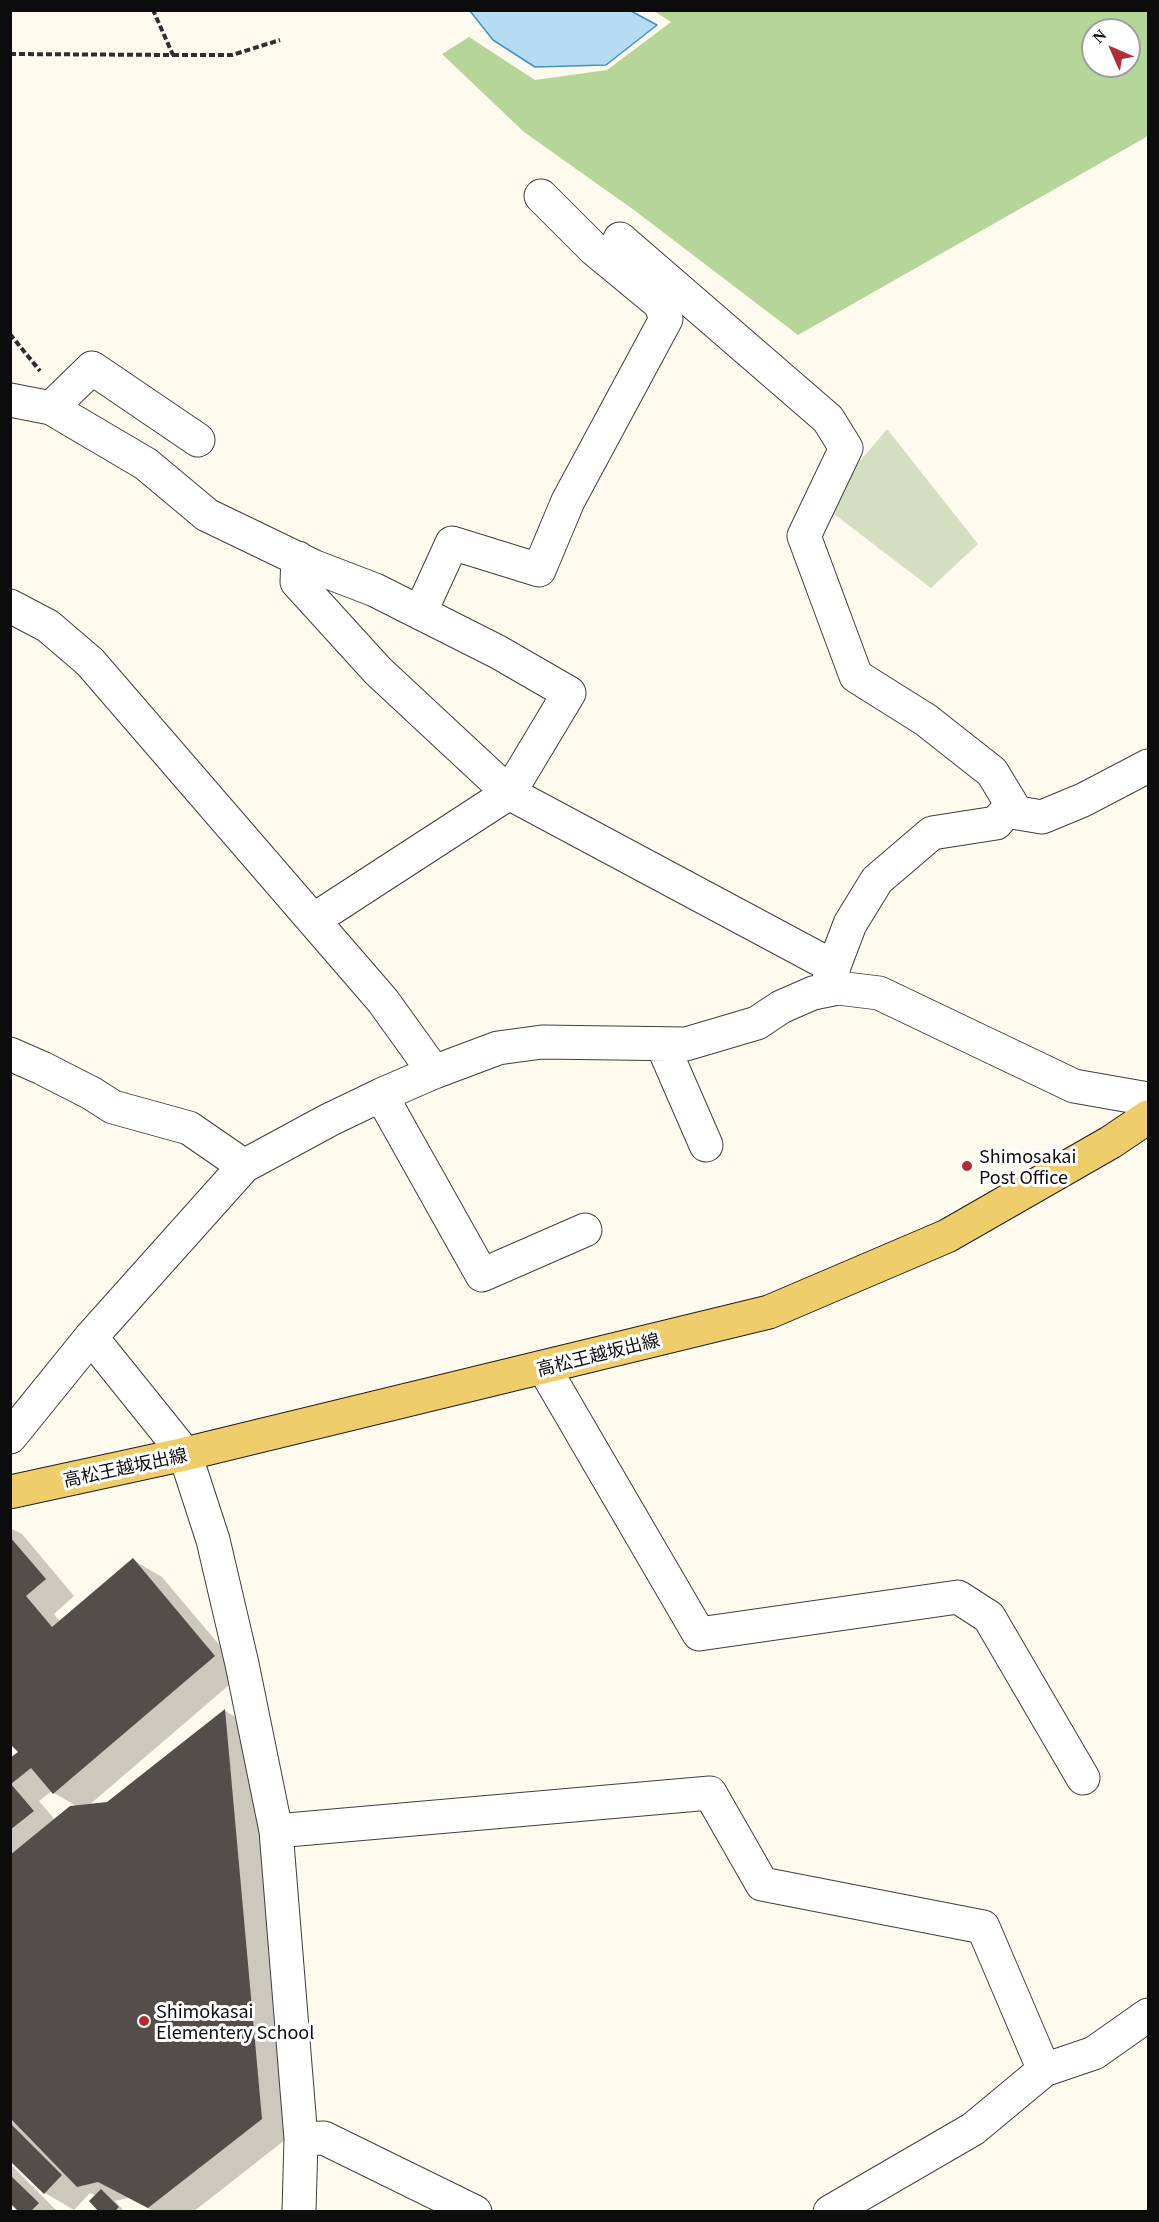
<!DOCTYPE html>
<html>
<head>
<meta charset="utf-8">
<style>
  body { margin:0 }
  #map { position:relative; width:1159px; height:2222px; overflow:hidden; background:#fefaed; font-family:Georgia,serif }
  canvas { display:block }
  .frame { position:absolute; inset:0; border:12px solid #0c0c0c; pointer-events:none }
  .north { position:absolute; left:1081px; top:18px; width:60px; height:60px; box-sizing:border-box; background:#fff; border:2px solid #9e9e9e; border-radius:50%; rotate:315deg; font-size:16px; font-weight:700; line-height:24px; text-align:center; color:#0c0c0c }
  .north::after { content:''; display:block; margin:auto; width:21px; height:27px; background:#b32d36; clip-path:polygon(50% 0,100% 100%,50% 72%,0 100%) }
</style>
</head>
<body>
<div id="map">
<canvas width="1159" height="2222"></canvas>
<div class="frame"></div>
<div class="north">N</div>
</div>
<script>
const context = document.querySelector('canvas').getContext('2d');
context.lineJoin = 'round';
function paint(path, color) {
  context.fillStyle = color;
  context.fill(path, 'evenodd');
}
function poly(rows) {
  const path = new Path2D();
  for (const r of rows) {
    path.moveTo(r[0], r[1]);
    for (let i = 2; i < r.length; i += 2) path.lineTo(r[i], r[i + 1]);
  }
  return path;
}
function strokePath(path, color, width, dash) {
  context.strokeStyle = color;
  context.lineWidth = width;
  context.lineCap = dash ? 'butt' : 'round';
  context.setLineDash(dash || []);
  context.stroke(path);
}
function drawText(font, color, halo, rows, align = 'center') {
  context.font = font + ' Georgia,"Noto Sans JP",serif';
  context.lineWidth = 6;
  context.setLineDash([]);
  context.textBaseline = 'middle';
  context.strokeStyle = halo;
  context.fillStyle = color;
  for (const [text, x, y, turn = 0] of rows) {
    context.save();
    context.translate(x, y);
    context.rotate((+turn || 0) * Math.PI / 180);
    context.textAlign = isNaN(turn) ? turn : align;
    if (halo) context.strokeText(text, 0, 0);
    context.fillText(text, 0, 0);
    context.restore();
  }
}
paint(poly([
  [654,11,1148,11,1148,136,798,335,634,210,524,132,442,54,469,37,535,80,607,70,671,22],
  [1093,30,1129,30,1129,66,1093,66]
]), '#b6d699');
paint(poly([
  [887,429,978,544,931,588,830,511,851,472]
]), '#d5dec0');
const water = poly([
  [470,11,631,11,657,25,606,65,535,67,493,40,470,11]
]);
paint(water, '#b5dcf2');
strokePath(water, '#4192c4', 1.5);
paint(poly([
  [10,1528,22,1534,74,1596,54,1614,60,1622,133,1560,162,1577,243,1673,88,1806,107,1803,225,1711,253,1727,290,2136,193,2212,155,2212,128,2198,115,2201,125,2212,101,2212,96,2196,90,2193,74,2210,45,2193,10,2159,10,1760,20,1752,10,1741],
  [52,1791,54,1793,78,1807,55,1820,39,1801],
  [10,2165,13,2167,58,2212,21,2212,10,2201]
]), '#0003');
paint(poly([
  [10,1537,46,1579,26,1596,52,1627,133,1558,215,1656,53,1794,31,1768,11,1784,34,1811,10,1830,10,1758,18,1752,10,1744],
  [225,1709,262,2119,148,2208,98,2182,77,2187,10,2118,10,1855,70,1806,107,1802],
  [10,2123,62,2175,44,2194,10,2161],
  [10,2175,39,2203,30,2212,19,2212,10,2203],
  [101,2189,119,2207,114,2212,99,2212,89,2201]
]), '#544e4a');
const minor = poly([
  [541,196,594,249,663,306],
  [620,239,828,419,846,448,804,536,856,676,926,720,992,772,1012,805,996,823,932,833,877,880,850,924,825,990],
  [10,400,51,408,92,368,198,440],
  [51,408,146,464,207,515,315,567,375,590,498,652,569,693,509,793,315,919],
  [298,558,297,582,378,671,509,793,834,967],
  [10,606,48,626,90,662,383,1001,434,1072],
  [420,613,452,543,539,570,568,501,666,319,662,308,673,285],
  [1006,811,1042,817,1083,800,1148,766],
  [662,1044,706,1145],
  [10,1054,42,1068,91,1093,113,1107,189,1128,244,1166],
  [381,1095,482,1275,585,1230],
  [91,1337,185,1454,213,1540,242,1664,276,1831,301,2139,299,2212],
  [544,1368,699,1634,958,1597,989,1617,1083,1778],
  [10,1437,91,1337,244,1166,329,1120,381,1095,434,1072,498,1048,542,1042,686,1044,757,1023,781,1007,813,993,838,988,879,993,1074,1086,1148,1099],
  [276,1831,710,1793,762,1884,983,1927,1044,2070,1094,2053,1148,2015],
  [301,2139,324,2138,475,2212],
  [830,2212,973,2129,1044,2070]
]);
const major = poly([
  [10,1492,185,1454,769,1312,947,1236,1111,1142,1148,1117]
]);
strokePath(minor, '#3f3f3f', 35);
strokePath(major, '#1d1d1d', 35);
strokePath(poly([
  [10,54,173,55,153,10],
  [173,55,232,55,280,40],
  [10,334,40,371]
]), '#2e2e2e', 4, [6, 3]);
strokePath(minor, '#fff', 33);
strokePath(major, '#f0cd6b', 33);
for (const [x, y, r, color] of [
  [967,1166,6,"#b32d36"],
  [144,2021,6,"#b32d36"]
]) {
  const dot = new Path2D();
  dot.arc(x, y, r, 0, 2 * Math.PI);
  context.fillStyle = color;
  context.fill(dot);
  strokePath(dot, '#fff', 2);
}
drawText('18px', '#0c0c0c', '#fff', [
  ["Shimosakai",979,1156],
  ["Post Office",979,1177],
  ["Shimokasai",156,2011],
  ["Elementery School",156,2032]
], 'left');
drawText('18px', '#0c0c0c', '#fff', [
  ["高松王越坂出線",598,1354,-14],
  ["高松王越坂出線",125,1467,-12]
]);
</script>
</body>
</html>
